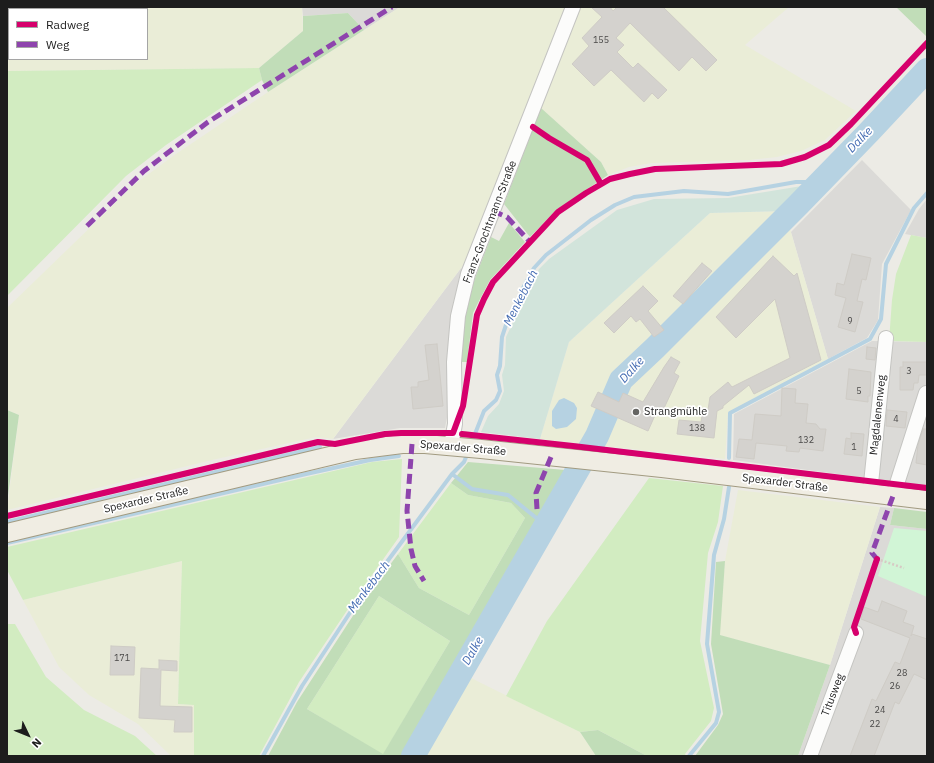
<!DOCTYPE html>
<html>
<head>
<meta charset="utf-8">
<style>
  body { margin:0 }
  #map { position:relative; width:934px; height:763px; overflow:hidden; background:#ecebe5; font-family:"IBM Plex Sans",sans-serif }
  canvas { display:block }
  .frame { position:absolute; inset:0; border:8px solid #1d1d1d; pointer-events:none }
  .legend { position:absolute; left:8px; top:8px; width:140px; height:52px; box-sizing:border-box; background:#fff; border:1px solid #a5a5a5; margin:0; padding:5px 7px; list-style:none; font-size:12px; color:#1d1d1d }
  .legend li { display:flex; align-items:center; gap:8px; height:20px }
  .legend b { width:20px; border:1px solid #a5a5a5 }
  .north { position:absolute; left:8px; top:715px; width:40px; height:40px; -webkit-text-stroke:3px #fff; paint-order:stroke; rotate:133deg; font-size:11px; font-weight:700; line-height:16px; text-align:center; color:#1d1d1d }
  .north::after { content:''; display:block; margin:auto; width:14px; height:18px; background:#1d1d1d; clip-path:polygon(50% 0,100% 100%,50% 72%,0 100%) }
</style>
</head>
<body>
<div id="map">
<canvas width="934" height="763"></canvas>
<div class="frame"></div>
<ul class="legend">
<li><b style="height:5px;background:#d6006c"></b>Radweg</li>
<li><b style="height:5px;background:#8e44ad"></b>Weg</li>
</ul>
<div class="north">N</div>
</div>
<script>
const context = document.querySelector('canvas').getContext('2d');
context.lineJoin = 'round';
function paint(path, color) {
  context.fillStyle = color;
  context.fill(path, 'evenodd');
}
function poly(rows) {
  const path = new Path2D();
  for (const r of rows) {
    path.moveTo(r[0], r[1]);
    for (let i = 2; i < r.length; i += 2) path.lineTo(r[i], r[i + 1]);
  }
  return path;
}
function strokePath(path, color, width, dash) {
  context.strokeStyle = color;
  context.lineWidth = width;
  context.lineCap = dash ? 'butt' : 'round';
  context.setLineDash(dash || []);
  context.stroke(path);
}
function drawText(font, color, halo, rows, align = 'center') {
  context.font = font + ' "IBM Plex Sans",sans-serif';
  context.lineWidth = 3.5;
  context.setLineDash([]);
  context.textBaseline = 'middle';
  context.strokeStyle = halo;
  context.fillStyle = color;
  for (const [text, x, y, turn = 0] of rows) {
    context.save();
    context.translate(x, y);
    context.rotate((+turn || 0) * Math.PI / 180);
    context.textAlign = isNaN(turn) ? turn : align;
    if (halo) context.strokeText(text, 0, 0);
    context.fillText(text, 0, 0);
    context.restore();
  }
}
paint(poly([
  [302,7,400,7,364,30,348,13,303,16],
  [862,160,911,210,882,264,878,320,867,338,828,359,791,232],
  [927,199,927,238,905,234,919,209],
  [461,268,464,271,450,402,445,428,400,428,333,439],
  [872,341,927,342,927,486,733,460,734,414],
  [880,507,894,508,890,525,927,529,927,756,798,756,830,665]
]), '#dbdad7');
paint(poly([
  [7,7,302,7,303,31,259,68,7,71],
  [9,9,147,9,147,59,9,59],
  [400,7,566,7,467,260,333,439,316,437,212,460,7,510,19,415,7,410,7,308,135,184,176,154,268,92],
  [579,7,789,7,745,45,856,111,825,140,801,151,777,157,749,160,652,163,629,167,608,175,601,162,541,108],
  [786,211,790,229,828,359,728,413,725,459,540,439,569,342,710,213],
  [738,490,880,507,830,665,719,635,725,561],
  [182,561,178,704,194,705,194,756,171,756,138,724,89,695,59,667,23,600],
  [469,677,580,732,596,756,424,756]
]), '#eaedd7');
paint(poly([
  [259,68,262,80,166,145,126,176,7,296,7,71],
  [911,235,927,238,927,342,889,341,892,300,896,274],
  [402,459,399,537,350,606,299,682,259,756,194,756,194,705,178,704,182,561,23,600,7,570,7,547,372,462],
  [649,478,723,486,718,522,708,553,700,641,714,708,711,721,685,754,686,756,647,756,598,730,580,732,506,696,547,621],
  [451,483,468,495,511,503,525,518,469,615,419,588,398,554],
  [379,596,450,641,383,755,307,709],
  [7,624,15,624,46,677,84,710,135,736,157,756,7,756]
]), '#d2ecc1');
paint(poly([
  [896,7,927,7,926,36],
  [348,13,364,30,268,92,262,80,259,68,303,31,303,16],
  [541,108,601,162,608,175,556,210,530,237,504,204],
  [509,223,525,242,490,280,481,297,473,313,467,362,460,362,464,315,475,278,491,237,499,241],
  [7,410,19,415,7,503],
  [468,462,566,470,404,756,268,756,297,702,358,608,398,554,419,588,469,615,525,518,511,503,468,495,451,483],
  [379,596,450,641,383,754,307,709],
  [894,508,927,512,927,529,890,525],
  [725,561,720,635,830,665,798,756,695,756,718,725,723,714,711,644,716,562],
  [598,730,647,756,596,756,580,732]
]), '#c1ddb8');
paint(poly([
  [808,185,786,211,710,213,569,342,540,439,481,432,488,416,499,404,504,391,502,375,505,365,506,337,539,269,549,259,617,210,654,199,728,198]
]), '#d2e4db');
paint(poly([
  [894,528,927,531,927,597,878,576]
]), '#d1f5d6');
paint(poly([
  [564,398,574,403,577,408,576,419,567,427,556,429,552,426,552,411,559,400]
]), '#b6d2e2');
paint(poly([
  [464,431,488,434,477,458,453,456],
  [575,443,603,447,600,452,573,449]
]), '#dcdcd9');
strokePath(poly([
  [471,444,484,411,496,400,500,391,497,375,500,366,502,337,507,322,518,304,523,288,534,268,546,255,591,220,615,205,634,197,684,191,728,194,796,182,820,182],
  [729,458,730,413,870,339,881,319,886,264,914,208,927,193],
  [452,474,472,489,508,495,545,525],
  [7,522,320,447],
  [7,543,306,474,370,460,399,456],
  [263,756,302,686,355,605,452,474,464,462,468,452],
  [689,756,716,723,719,712,707,644,714,555,724,519,729,487]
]), '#b6d2e2', 4);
strokePath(poly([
  [413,756,597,436,621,380,655,348,799,204,869,132,927,70]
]), '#b6d2e2', 24);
const building = poly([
  [591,7,610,7,613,11,617,7,663,7,717,60,706,71,692,57,679,71,630,23,616,38,624,45,617,52,633,68,638,63,667,90,658,99,652,93,644,102,611,70,594,86,572,64,589,46,582,38,602,17,591,7],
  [852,254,871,258,866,280,862,279,857,301,863,302,855,332,838,327,846,298,835,295,837,283,844,285,852,254],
  [773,256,794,276,797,273,821,360,754,394,749,385,723,406,723,408,717,411,714,438,677,434,679,420,701,422,703,410,708,410,710,397,728,382,732,387,790,358,775,299,736,338,716,317,773,256],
  [702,263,712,271,683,304,673,296,702,263],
  [643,286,658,301,648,311,664,330,654,337,640,319,636,322,631,316,614,333,604,323,643,286],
  [437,344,443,406,413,409,411,387,418,387,418,382,429,380,425,345,437,344],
  [867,347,876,348,875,360,866,359,867,347],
  [671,357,680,362,674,373,679,376,665,406,660,415,656,413,648,431,591,406,598,392,619,402,623,393,643,402,664,367,671,357],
  [903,362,927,362,927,375,919,375,918,383,914,383,913,390,900,390,900,367,903,367,903,362],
  [849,369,871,372,870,396,868,396,868,402,846,399,849,369],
  [782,388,796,389,795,403,808,404,806,423,816,424,820,429,826,429,823,451,800,448,799,452,786,451,787,446,756,443,754,459,736,457,739,439,752,440,755,414,781,416,782,388],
  [887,410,907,412,905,428,886,426,887,410],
  [923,429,927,429,927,465,916,463,918,445,923,429],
  [851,433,864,434,862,456,844,454,846,438,851,439,851,433],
  [882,601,907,611,903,622,914,626,911,636,912,634,927,639,927,680,914,674,899,704,895,702,874,756,850,756,872,699,876,701,895,662,900,664,910,638,861,619,864,607,878,612,882,601],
  [111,646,135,647,134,675,110,675,111,646],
  [159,660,177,661,177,671,161,670,160,706,192,707,192,732,174,732,175,720,139,718,141,668,159,669,159,660]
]);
paint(building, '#d4d2ce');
strokePath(building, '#cfccc6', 1);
const minor = poly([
  [451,446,455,424,454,362,458,316,468,274,573,7],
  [870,493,886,338],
  [893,496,926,393],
  [810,756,856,633]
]);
const major = poly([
  [7,533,355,450,402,444,425,444,481,449,662,468,927,500]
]);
strokePath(minor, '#c4c4c1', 16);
strokePath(major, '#a29b81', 20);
strokePath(poly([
  [877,559,904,568]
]), '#d7cac4', 2.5, [2, 2]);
strokePath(minor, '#fcfcfb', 14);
strokePath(major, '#f0ede3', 18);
strokePath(poly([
  [493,211,507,217,530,242],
  [87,226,144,171,208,122,392,7],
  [412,444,407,511,411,549,415,566,424,581],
  [537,509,536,493,551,457],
  [877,561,877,559,872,553,893,496]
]), '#8e44ad', 5, [10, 5]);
strokePath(poly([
  [533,127,549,138,587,160,601,184],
  [462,434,573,446,927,488],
  [7,516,318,442,335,444,385,434,401,433,453,433,463,406,477,315,484,299,493,282,558,212,586,193,610,179,630,174,655,169,781,164,805,157,829,145,851,124,927,43],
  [856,633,854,627,877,559]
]), '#d6006c', 6);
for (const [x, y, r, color] of [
  [636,412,4,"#656563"]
]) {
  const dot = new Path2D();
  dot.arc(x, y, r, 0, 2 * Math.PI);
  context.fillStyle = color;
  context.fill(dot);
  strokePath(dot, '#fff', 1.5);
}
drawText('9px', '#4b4a49', null, [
  ["155",601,40],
  ["9",850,321],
  ["3",909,371],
  ["5",859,391],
  ["4",896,419],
  ["138",697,428],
  ["132",806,440],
  ["1",854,447],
  ["171",122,658],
  ["28",902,673],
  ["26",895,686],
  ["24",880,710],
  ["22",875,724]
]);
drawText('11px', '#1d1d1d', '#fff', [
  ["Franz-Grochtmann-Straße",490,222,-69],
  ["Magdalenenweg",878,415,-84],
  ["Spexarder Straße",463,448,5],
  ["Spexarder Straße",785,483,7],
  ["Spexarder Straße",146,500,-13],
  ["Titusweg",833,695,-69]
]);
drawText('11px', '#1d1d1d', '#fff', [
  ["Strangmühle",644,412]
], 'left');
drawText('italic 12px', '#436bb2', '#fff', [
  ["Dalke",860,140,-46],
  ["Menkebach",521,298,-63],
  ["Dalke",632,370,-48],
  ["Menkebach",369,587,-53],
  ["Dalke",473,651,-60]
]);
</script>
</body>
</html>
